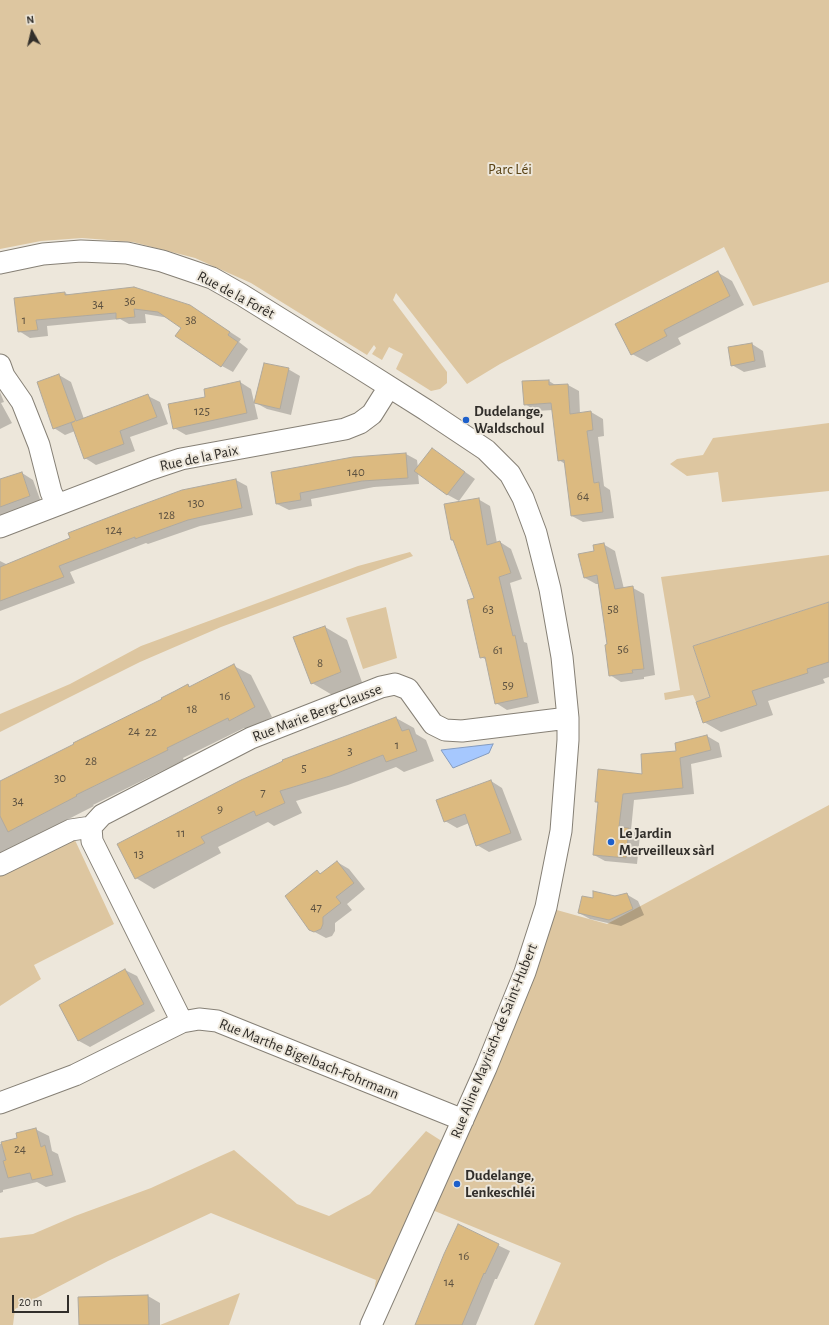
<!DOCTYPE html>
<html>
<head>
<meta charset="utf-8">
<style>
  body { margin:0 }
  #map { position:relative; width:829px; height:1325px; overflow:hidden; background:#ede7db; font-family:"Alegreya Sans",sans-serif }
  canvas { display:block }
  .north { position:absolute; left:12px; top:12px; width:40px; height:40px; -webkit-text-stroke:3px #ede7db; paint-order:stroke; rotate:352deg; font-size:11px; font-weight:700; line-height:16px; text-align:center; color:#312e2a }
  .north::after { content:''; display:block; margin:auto; width:14px; height:18px; background:#312e2a; clip-path:polygon(50% 0,100% 100%,50% 72%,0 100%) }
  .scale { position:absolute; left:12px; top:1295px; width:57px; height:18px; box-sizing:border-box; border:2px solid #312e2a; border-top:0; padding-left:5px; font-size:12px; line-height:14px; white-space:nowrap; color:#312e2a; -webkit-text-stroke:3px #ede7db; paint-order:stroke }
</style>
</head>
<body>
<div id="map">
<canvas width="829" height="1325"></canvas>
<div class="north">N</div>
<div class="scale">20 m</div>
</div>
<script>
const context = document.querySelector('canvas').getContext('2d');
context.lineJoin = 'round';
function paint(path, color) {
  context.fillStyle = color;
  context.fill(path, 'evenodd');
}
function poly(rows) {
  const path = new Path2D();
  for (const r of rows) {
    path.moveTo(r[0], r[1]);
    for (let i = 2; i < r.length; i += 2) path.lineTo(r[i], r[i + 1]);
  }
  return path;
}
function strokePath(path, color, width, dash) {
  context.strokeStyle = color;
  context.lineWidth = width;
  context.lineCap = dash ? 'butt' : 'round';
  context.setLineDash(dash || []);
  context.stroke(path);
}
function drawText(font, color, halo, rows, align = 'center') {
  context.font = font + ' "Alegreya Sans",sans-serif';
  context.lineWidth = 4;
  context.setLineDash([]);
  context.textBaseline = 'middle';
  context.strokeStyle = halo;
  context.fillStyle = color;
  for (const [text, x, y, turn = 0] of rows) {
    context.save();
    context.translate(x, y);
    context.rotate((+turn || 0) * Math.PI / 180);
    context.textAlign = isNaN(turn) ? turn : align;
    if (halo) context.strokeText(text, 0, 0);
    context.fillText(text, 0, 0);
    context.restore();
  }
}
paint(poly([
  [0,0,829,0,829,282,753,306,724,247,500,364,467,384,396,293,393,300,447,372,447,383,440,389,431,391,396,369,403,354,389,347,382,360,372,354,376,348,374,345,367,355,251,283,195,258,133,242,82,238,41,241,0,249],
  [829,423,829,491,722,502,718,472,687,476,670,464,677,459,703,455,713,438],
  [410,552,413,556,221,627,140,662,0,732,0,714,70,684,141,646,358,566],
  [829,555,829,602,693,646,710,697,696,702,693,695,665,700,664,693,680,690,661,577],
  [386,607,397,658,363,669,346,618],
  [829,805,829,1325,534,1325,561,1263,425,1207,368,1325,376,1280,211,1213,108,1261,15,1309,13,1325,0,1325,0,1238,33,1234,75,1216,151,1188,234,1150,297,1204,329,1216,370,1194,426,1131,451,1147,546,907,607,924],
  [74,838,114,924,34,965,41,979,0,1006,0,874],
  [240,1293,229,1325,160,1325]
]), '#ddc6a0');
const water = poly([
  [493,744,489,753,453,768,441,750,493,744]
]);
paint(water, '#a6c8fe');
strokePath(water, '#839abe', 1);
paint(poly([
  [717,272,732,281,744,305,678,338,681,344,647,362,632,354],
  [65,293,69,295,190,306,241,339,239,342,248,349,233,372,222,366,183,327,169,318,145,314,146,323,129,324,120,319,47,326,48,336,30,338,19,331],
  [752,344,763,351,766,367,744,372,732,365],
  [288,369,300,376,291,415,267,409,256,403],
  [59,375,71,382,84,419,148,396,160,402,168,424,130,437,135,451,96,465,85,458,75,431,65,435,54,428],
  [549,381,557,386,568,385,579,391,580,414,591,412,603,419,604,436,598,437,604,486,610,490,614,518,583,522,572,516,565,464,559,460,553,410,536,411,525,404],
  [240,382,251,389,258,419,186,435,174,428,206,397],
  [0,392,4,402,1,403,12,423,0,429],
  [432,449,443,456,475,479,459,501,448,495,418,473,419,484,374,487,311,499,312,506,289,510,277,504,272,473,406,454,417,460,418,468],
  [22,473,33,480,41,502,0,517,0,480],
  [236,480,247,486,253,515,200,526,148,544,146,543,70,572,75,583,0,611,0,561,8,565],
  [478,499,490,506,497,543,500,542,511,549,522,579,510,583,524,642,527,643,539,703,507,710,496,703,487,660,481,657,475,599,455,542,452,540],
  [603,544,615,551,624,589,633,588,644,594,655,675,644,677,644,679,621,682,610,675,608,645,600,584,596,584,585,578,580,555,595,552],
  [829,603,829,677,823,679,825,683,768,701,773,715,721,732,704,722,711,698],
  [325,627,347,640,363,685,334,696,312,683],
  [234,666,251,675,272,717,247,730,244,728,183,758,184,760,93,805,94,806,0,854,0,782,163,700,188,685,191,687],
  [396,718,414,728,416,734,426,740,434,761,404,772,396,767,348,785,296,801,302,813,274,826,268,822,218,847,221,853,154,889,136,878,284,762,283,760],
  [707,736,719,743,722,757,691,764,694,794,634,800,631,830,640,835,637,864,605,861,594,855,599,803,596,802],
  [491,781,502,788,522,840,489,852,477,845,469,823,457,828,445,821],
  [337,862,349,869,365,889,347,904,352,910,335,923,335,931,332,936,326,938,309,929,317,872,322,874],
  [626,894,638,901,644,915,621,926,590,919,579,913,594,899],
  [125,970,137,976,155,1011,90,1047,79,1041,60,1006],
  [35,1129,49,1136,52,1151,58,1154,66,1182,46,1187,37,1182,3,1190,3,1192,0,1193,0,1144,18,1139],
  [458,1226,510,1251,497,1279,495,1279,476,1325,416,1325],
  [148,1296,160,1303,160,1325,80,1325,79,1298]
]), '#0003');
const building = poly([
  [718,271,730,296,664,330,667,336,631,355,615,324,718,271],
  [134,287,190,305,230,332,228,335,238,342,221,367,175,336,181,328,158,312,134,309,135,317,116,319,116,313,36,320,38,330,18,332,14,298,65,292,65,295,134,287],
  [752,343,755,361,731,366,728,347,752,343],
  [264,363,289,368,280,409,254,403,264,363],
  [59,374,76,421,148,394,157,417,120,431,124,444,84,459,71,423,75,421,53,429,37,382,59,374],
  [549,380,549,385,568,384,570,414,591,411,593,430,587,431,594,483,599,482,603,512,571,516,564,460,558,461,551,403,524,405,522,381,549,380],
  [240,381,247,413,173,429,168,404,205,397,204,389,240,381],
  [432,448,465,472,447,495,414,471,432,448],
  [406,453,408,478,362,481,300,493,301,500,276,504,271,472,353,457,406,453],
  [22,472,30,496,0,507,0,479,22,472],
  [236,479,242,508,188,520,135,539,135,537,59,566,64,577,0,601,0,567,70,538,68,533,125,511,182,490,236,479],
  [479,498,487,545,500,541,511,573,499,577,513,636,515,635,528,697,495,704,485,657,480,658,467,600,474,598,453,540,451,540,444,504,479,498],
  [604,543,615,589,633,586,644,669,632,670,633,673,609,676,605,645,607,644,597,575,584,578,578,554,594,551,593,545,604,543],
  [829,602,829,662,807,669,808,673,752,691,757,705,703,723,696,702,710,697,693,646,829,602],
  [325,626,341,672,311,684,293,637,325,626],
  [234,664,255,707,229,721,228,718,167,748,168,750,76,795,77,796,8,832,0,816,0,781,74,744,73,743,162,699,161,698,175,691,188,684,189,687,234,664],
  [396,717,402,731,409,729,417,751,386,762,383,755,330,776,280,791,285,803,256,816,254,811,201,837,205,843,135,879,117,844,241,780,283,761,282,760,396,717],
  [707,735,711,750,680,758,683,788,623,794,619,827,629,828,626,858,593,855,598,802,595,802,598,769,642,774,641,754,676,751,675,743,707,735],
  [491,780,511,833,476,846,465,814,444,822,436,800,491,780],
  [337,861,354,883,336,897,341,903,323,917,323,924,321,929,314,932,309,930,285,896,317,870,320,874,337,861],
  [593,891,615,896,627,893,633,909,609,920,578,913,582,896,593,898,593,891],
  [125,969,144,1004,78,1041,59,1005,125,969],
  [36,1128,41,1147,45,1145,53,1175,32,1180,30,1173,8,1178,3,1161,6,1160,1,1142,17,1138,16,1133,36,1128],
  [458,1224,499,1244,485,1274,484,1273,462,1325,415,1325,444,1254,458,1224],
  [148,1295,149,1325,79,1325,78,1297,148,1295]
]);
paint(building, '#dcba80');
strokePath(building, '#afa99e', 1);
const street = poly([
  [0,263,43,254,81,251,127,253,162,261,212,278,242,295,358,367,426,410,486,450,510,474,523,498,536,533,550,589,562,657,568,718,568,740,561,831,546,907,525,972,486,1068,371,1325],
  [0,365,4,376,22,402,39,445,51,492,57,505],
  [0,527,151,469,181,459,345,429,360,423,372,414,389,387],
  [0,865,71,830,91,827],
  [182,1022,92,841,91,827,102,815,251,738,381,687,395,684,408,689,433,724,445,730,462,731,568,718],
  [0,1103,75,1075,182,1022,199,1019,217,1021,463,1120]
]);
strokePath(street, '#868076', 23);
strokePath(street, '#fff', 21);
for (const [x, y, r, color] of [
  [466,420,4,"#1d60cb"],
  [611,842,4,"#1d60cb"],
  [457,1184,4,"#1d60cb"]
]) {
  const dot = new Path2D();
  dot.arc(x, y, r, 0, 2 * Math.PI);
  context.fillStyle = color;
  context.fill(dot);
  strokePath(dot, '#ede7db', 1.5);
}
drawText('13px', '#5c5140', null, [
  ["36",130,301],
  ["34",98,304],
  ["1",24,320],
  ["38",191,320],
  ["125",202,411],
  ["140",356,472],
  ["64",583,496],
  ["130",196,503],
  ["128",167,515],
  ["124",114,530],
  ["63",488,609],
  ["58",613,609],
  ["56",623,649],
  ["61",498,650],
  ["8",320,663],
  ["59",508,685],
  ["16",225,696],
  ["18",192,709],
  ["24",134,731],
  ["22",151,732],
  ["1",397,745],
  ["3",350,751],
  ["28",91,761],
  ["5",304,768],
  ["30",60,778],
  ["7",263,792],
  ["34",18,801],
  ["9",220,809],
  ["11",181,833],
  ["13",139,854],
  ["47",316,907],
  ["24",20,1149],
  ["16",464,1256],
  ["14",449,1282]
]);
drawText('15px', '#5a4315', '#ede7db', [
  ["Parc Léi",510,169]
]);
drawText('15px', '#312e2a', '#ede7db', [
  ["Rue de la Forêt",236,295,28],
  ["Rue de la Paix",199,458,-12],
  ["Rue Marie Berg-Clausse",317,713,-21],
  ["Rue Aline Mayrisch-de Saint-Hubert",494,1041,-68],
  ["Rue Marthe Bigelbach-Fohrmann",309,1059,22]
]);
drawText('bold 15px', '#312e2a', '#ede7db', [
  ["Dudelange,",474,411],
  ["Waldschoul",474,428],
  ["Le Jardin",619,833],
  ["Merveilleux sàrl",619,850],
  ["Dudelange,",465,1175],
  ["Lenkeschléi",465,1192]
], 'left');
</script>
</body>
</html>
